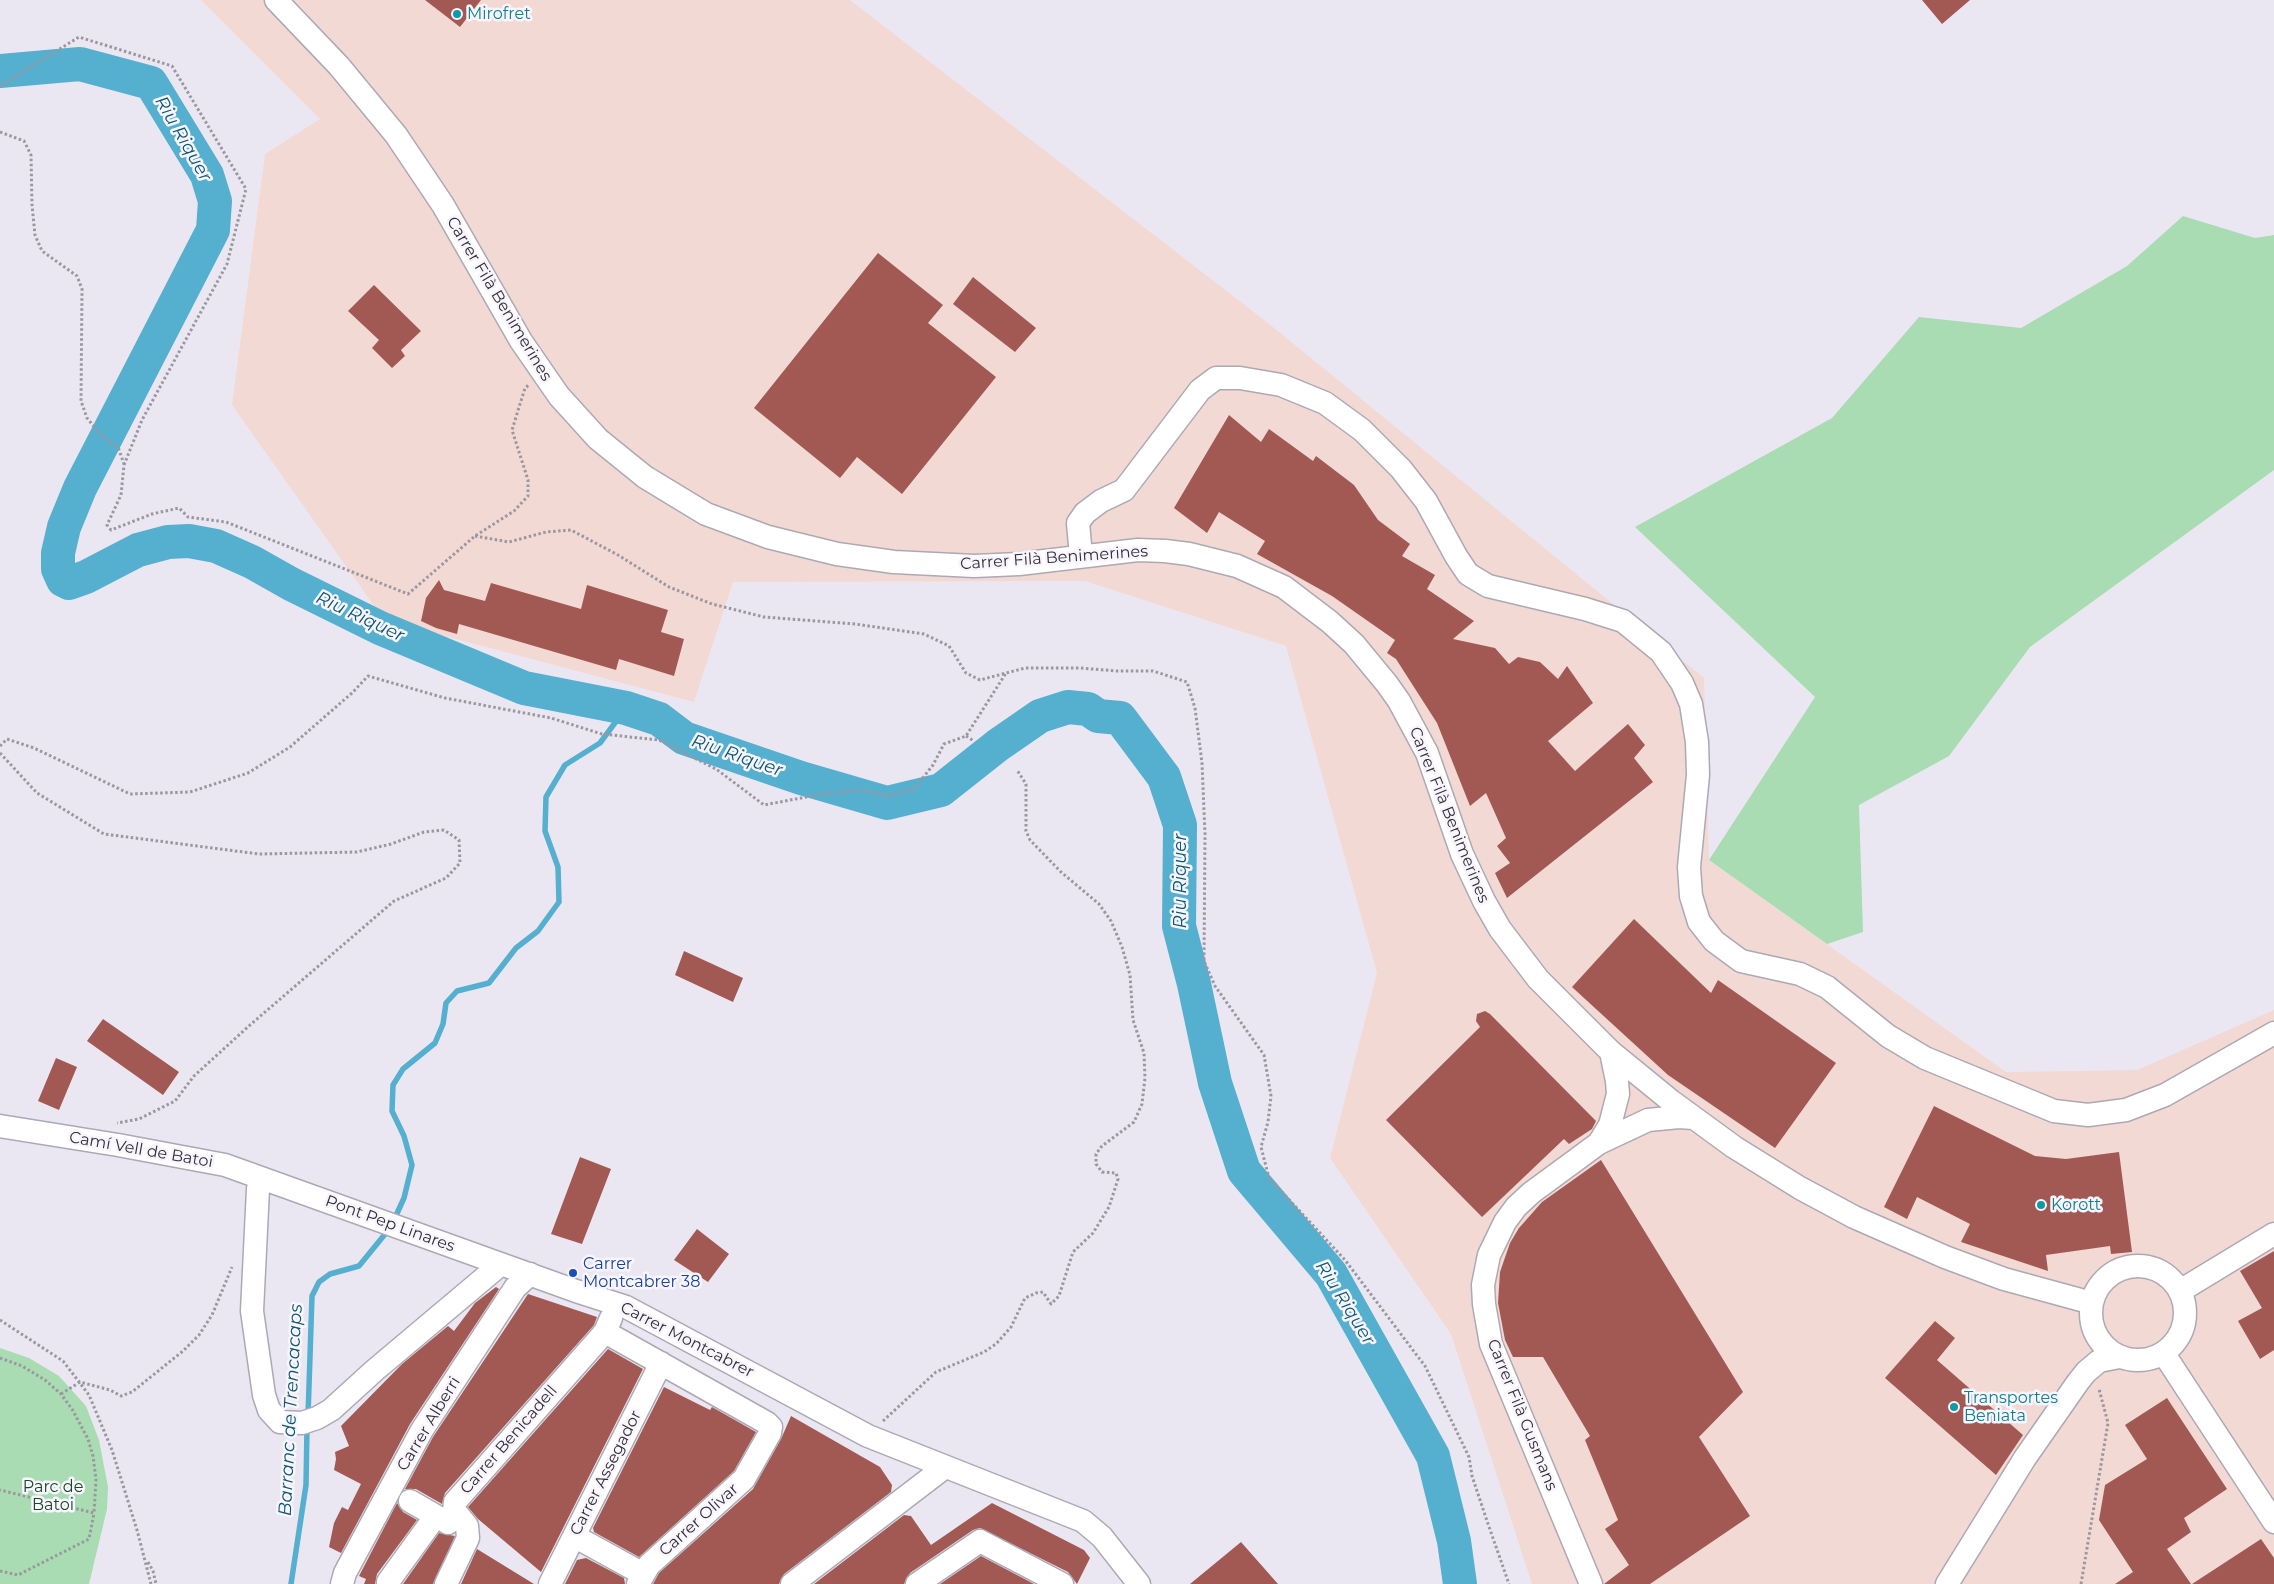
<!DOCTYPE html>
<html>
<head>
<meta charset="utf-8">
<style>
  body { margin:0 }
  canvas { display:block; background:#ebe7f2 }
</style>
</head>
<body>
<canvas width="2274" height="1584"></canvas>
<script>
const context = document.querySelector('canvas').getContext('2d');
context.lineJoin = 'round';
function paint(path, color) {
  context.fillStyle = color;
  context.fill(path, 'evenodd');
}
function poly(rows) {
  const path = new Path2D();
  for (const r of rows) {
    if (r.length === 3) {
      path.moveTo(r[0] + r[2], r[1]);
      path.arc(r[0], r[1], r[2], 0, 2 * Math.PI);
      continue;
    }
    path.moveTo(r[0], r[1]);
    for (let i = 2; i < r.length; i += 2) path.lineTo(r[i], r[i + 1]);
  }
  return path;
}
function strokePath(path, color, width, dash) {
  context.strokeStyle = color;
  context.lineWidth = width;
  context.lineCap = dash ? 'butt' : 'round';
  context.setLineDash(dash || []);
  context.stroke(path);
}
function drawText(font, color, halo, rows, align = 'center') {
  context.font = font + ' Montserrat,sans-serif';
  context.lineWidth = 5;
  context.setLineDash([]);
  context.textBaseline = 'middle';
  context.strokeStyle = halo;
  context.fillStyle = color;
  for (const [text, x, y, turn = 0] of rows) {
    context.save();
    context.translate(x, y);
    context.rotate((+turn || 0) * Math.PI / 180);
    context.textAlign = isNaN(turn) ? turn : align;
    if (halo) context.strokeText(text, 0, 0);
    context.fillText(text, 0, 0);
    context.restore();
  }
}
paint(poly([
  [201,0,850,0,1268,323,1704,678,1709,860,2006,1072,2137,1070,2274,1010,2274,1584,1532,1584,1451,1334,1330,1158,1377,973,1286,646,1085,581,733,582,694,702,384,620,232,405,265,154,320,119]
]), '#f3d9d4');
paint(poly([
  [2183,216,2255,238,2274,235,2274,470,2030,647,1949,756,1859,805,1863,932,1827,944,1709,860,1815,697,1635,527,1832,418,1919,317,2021,328,2127,266],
  [0,1348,29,1358,59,1376,86,1406,99,1440,108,1487,107,1509,89,1584,0,1584]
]), '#a9dcb2');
strokePath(poly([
  [394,1220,404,1198,412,1165,404,1136,392,1111,393,1085,403,1069,435,1043,443,1024,446,1003,457,991,489,983,516,948,538,931,559,902,558,867,545,831,546,797,565,765,600,743,626,708],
  [308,1416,312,1296,319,1282,330,1274,359,1266,390,1228],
  [291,1584,306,1485,307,1427]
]), '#55afcf', 5.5);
strokePath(poly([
  [0,71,80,64,151,83,207,175,215,201,213,230,80,488,64,527,58,553,58,569,63,580,69,583,86,577,138,550,168,542,189,541,216,546,252,562,291,584,380,628,524,688,626,708,659,719,684,738,801,778,887,803,941,790,998,745,1040,716,1068,707,1088,709,1098,716,1120,718,1164,777,1180,825,1179,926,1194,984,1215,1083,1244,1171,1331,1274,1433,1456,1454,1541,1460,1584]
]), '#55afcf', 34);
paint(poly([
  [425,0,481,0,460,27],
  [1922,0,1970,0,1942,24],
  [878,253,943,305,928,323,996,377,902,494,857,457,840,478,754,408],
  [973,277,1036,328,1015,352,953,304],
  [374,285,421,331,401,350,405,356,392,368,372,348,379,340,348,311],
  [1229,415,1261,442,1269,429,1313,461,1316,456,1354,485,1378,520,1410,544,1402,556,1435,575,1427,589,1474,621,1453,639,1495,648,1509,664,1518,657,1540,662,1558,679,1567,666,1593,703,1548,741,1575,771,1628,724,1645,745,1634,758,1653,782,1507,898,1495,873,1510,863,1497,846,1506,838,1486,793,1470,806,1437,723,1396,659,1387,653,1395,640,1332,596,1257,554,1265,541,1219,512,1207,533,1174,508],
  [439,580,444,590,485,601,491,583,581,609,587,585,668,610,661,632,684,639,674,676,619,659,616,670,459,624,457,634,436,628,421,621,426,598],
  [1634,919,1711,993,1718,980,1836,1063,1775,1148,1668,1075,1572,987],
  [684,951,743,978,733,1002,675,975],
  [1485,1011,1490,1014,1596,1121,1592,1129,1569,1144,1564,1139,1482,1217,1386,1120,1480,1027,1476,1021,1477,1014],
  [103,1019,179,1072,163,1095,87,1041],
  [56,1058,77,1067,59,1110,38,1101],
  [1934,1106,2035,1156,2066,1159,2119,1152,2132,1252,2111,1254,2110,1246,2046,1255,2048,1271,1961,1242,1970,1224,1917,1197,1907,1219,1884,1207],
  [580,1157,611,1169,582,1244,551,1234],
  [1601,1160,1743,1392,1699,1437,1750,1516,1650,1584,1604,1584,1629,1565,1605,1529,1618,1520,1585,1440,1590,1436,1543,1357,1513,1357,1505,1340,1498,1303,1500,1272,1510,1243,1519,1228,1542,1202],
  [697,1229,729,1254,708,1282,674,1260],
  [2274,1251,2274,1350,2260,1359,2238,1321,2262,1308,2240,1271],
  [496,1287,499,1289,410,1424,341,1553,329,1547,334,1523,342,1507,348,1510,361,1484,334,1470,336,1459,335,1452,349,1446,341,1426,402,1364,448,1326,454,1331,475,1303],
  [528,1294,597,1317,594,1325,445,1493,442,1504,416,1489,405,1489,433,1437],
  [1935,1321,1955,1338,1937,1360,2023,1435,1996,1475,1885,1378],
  [608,1349,643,1369,541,1572,478,1519,468,1507],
  [664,1387,710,1410,712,1407,756,1432,734,1471,639,1557,594,1532,593,1528],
  [2167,1398,2227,1489,2184,1518,2191,1532,2167,1549,2191,1584,2115,1584,2133,1572,2099,1520,2105,1485,2147,1459,2125,1425],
  [791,1416,880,1467,892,1485,891,1492,784,1574,779,1584,653,1584,659,1573,753,1489,781,1439],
  [397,1503,403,1512,417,1520,377,1574,375,1584,364,1584,366,1579,359,1576],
  [992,1503,1084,1550,1090,1558,1077,1584,1068,1572,980,1528,973,1530,910,1573,904,1584,814,1584,904,1515,911,1516,931,1545],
  [439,1533,455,1536,433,1584,403,1584],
  [2261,1539,2274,1558,2274,1584,2192,1584],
  [1241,1542,1278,1584,1190,1584],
  [477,1549,534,1584,461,1584],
  [981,1556,1034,1584,940,1584],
  [586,1558,624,1578,625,1584,565,1584,577,1560]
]), '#a25953');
const minor = poly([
  [276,0,339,66,396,135,443,205,521,341,559,396,598,439,645,477,706,514,768,537,837,554,894,562,974,566,1019,564,1138,550,1165,551,1189,554,1237,566,1284,587,1330,622,1354,644,1387,684,1399,701,1427,753,1462,854,1484,901,1500,929,1538,979,1611,1052,1671,1101,1734,1147,1800,1188,1854,1217,1945,1257,2004,1279,2092,1303],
  [1081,556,1078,523,1085,513,1101,501,1124,490,1200,390,1216,378,1240,378,1281,385,1325,403,1362,430,1401,469,1426,501,1456,556,1468,574,1488,586,1585,609,1623,621,1661,652,1682,683,1691,704,1697,742,1698,775,1689,867,1691,896,1699,922,1714,941,1741,961,1800,974,1827,987,1888,1036,1925,1058,2054,1111,2088,1115,2126,1110,2165,1095,2274,1033],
  [0,1126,118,1145,225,1165,576,1291,626,1307,868,1436,1083,1521,1102,1537,1139,1584],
  [1599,1143,1648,1120,1679,1117,1693,1118],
  [261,1178,258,1189,252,1311,264,1395,269,1410,280,1422,302,1423,317,1418,331,1410,375,1370,501,1264],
  [2138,1313,47],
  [2180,1291,2274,1234],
  [605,1332,767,1423,771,1427,770,1433,744,1479,649,1565,638,1584],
  [2164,1354,2274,1522],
  [410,1501,448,1523],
  [574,1536,643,1574],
  [388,1582,435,1517],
  [342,1584,345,1573,422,1430,515,1288,530,1274],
  [446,1584,468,1538,467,1526,454,1510,455,1502,605,1332,611,1318],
  [550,1584,661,1363],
  [792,1584,945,1467],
  [917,1584,980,1541,1062,1584],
  [1591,1584,1491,1344,1484,1304,1483,1285,1489,1255,1505,1222,1516,1207,1531,1193,1599,1143,1610,1125,1618,1094,1617,1081,1611,1052],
  [1947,1584,2025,1458,2078,1382,2086,1372,2099,1361,2119,1357]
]);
strokePath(minor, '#ada9b4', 25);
strokePath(poly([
  [0,86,79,37,172,66,246,189,227,264,142,420,124,465,121,495,107,525,111,530,152,514,179,508,188,517,226,522,408,594,475,536,514,511,528,496,528,480,512,430,525,388,529,385],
  [0,132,24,141,31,155,32,205,35,235,42,251,77,276,82,289,81,401,87,418,101,435,118,447,124,464],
  [475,536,509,542,546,532,571,530,618,555,669,587,712,604,764,617,855,624,924,634,949,646,966,673,980,680,1025,668,1080,668,1117,671,1153,671,1187,682,1195,708,1202,763,1205,834,1204,961,1215,986,1264,1055,1271,1096,1268,1122,1261,1147,1269,1178,1345,1260,1425,1366,1469,1457,1472,1476,1487,1521,1509,1584],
  [966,736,974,741],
  [0,746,7,739,34,748,130,794,190,792,248,773,290,747,352,693,368,676,445,698,551,718,602,734,659,740,716,769,764,805,822,794,862,790,888,796,914,789,933,765,944,744,966,736,1006,673],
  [0,753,37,793,104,834,259,854,357,852,391,844,424,832,444,830,459,840,460,863,446,878,394,901,250,1025,194,1076,175,1101,139,1119,117,1123],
  [0,1320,63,1361,89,1395,112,1450,137,1530,151,1584],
  [0,1358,22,1366,45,1380,61,1394,72,1409,88,1439,93,1456,96,1479,94,1513,0,1490],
  [61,1394,80,1382,110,1390,121,1396,132,1392,183,1351,199,1335,212,1315,232,1267],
  [883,1421,936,1372,984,1352,996,1344,1011,1327,1025,1298,1036,1293,1043,1292,1051,1304,1059,1296,1073,1252,1093,1233,1109,1207,1118,1179,1116,1173,1102,1172,1096,1164,1096,1154,1102,1146,1134,1122,1142,1104,1145,1078,1144,1053,1133,1020,1130,975,1122,947,1111,921,1099,904,1061,872,1030,840,1026,831,1026,784,1017,770],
  [148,1562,153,1571,156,1584],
  [0,1571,18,1575,89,1539,94,1513],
  [2081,1584,2108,1423,2099,1389]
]), '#9a979f', 3, [2.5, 2.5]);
strokePath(minor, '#fff', 22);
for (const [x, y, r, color] of [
  [457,14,5,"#0f9aa8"],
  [2041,1205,5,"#0f9aa8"],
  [573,1273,5,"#1a4fb4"],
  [1954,1407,5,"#0f9aa8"]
]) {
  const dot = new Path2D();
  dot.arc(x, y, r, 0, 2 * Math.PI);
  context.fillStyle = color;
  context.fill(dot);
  strokePath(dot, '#f8f5fe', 2);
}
drawText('16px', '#0d838f', '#f8f5fe', [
  ["Mirofret",467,14],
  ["Korott",2051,1205],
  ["Transportes",1964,1398],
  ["Beniata",1964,1416]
], 'left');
drawText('16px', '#312f33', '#f8f5fe', [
  ["Carrer Filà Benimerines",499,299,59],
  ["Carrer Filà Benimerines",1054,558,-4],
  ["Carrer Filà Benimerines",1449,815,68],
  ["Camí Vell de Batoi",141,1150,10],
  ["Pont Pep Linares",390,1224,20],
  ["Carrer Montcabrer",687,1340,27],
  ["Carrer Filà Gusmans",1522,1415,68],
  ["Carrer Alberri",429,1424,-59],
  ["Carrer Benicadell",509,1440,-49],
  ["Carrer Assegador",606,1473,-63],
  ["Carrer Olivar",699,1520,-42]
]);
drawText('16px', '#164399', '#f8f5fe', [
  ["Carrer",583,1264],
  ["Montcabrer 38",583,1282]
], 'left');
drawText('16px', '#1a4725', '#f8f5fe', [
  ["Parc de",53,1487],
  ["Batoi",53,1505]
]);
drawText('italic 18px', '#0d586f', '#f8f5fe', [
  ["Riu Riquer",183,139,60],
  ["Riu Riquer",360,617,25],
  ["Riu Riquer",737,756,19],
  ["Riu Riquer",1181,881,-90],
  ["Riu Riquer",1345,1303,58],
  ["Barranc de Trencacaps",291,1410,-87]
]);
</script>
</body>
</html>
